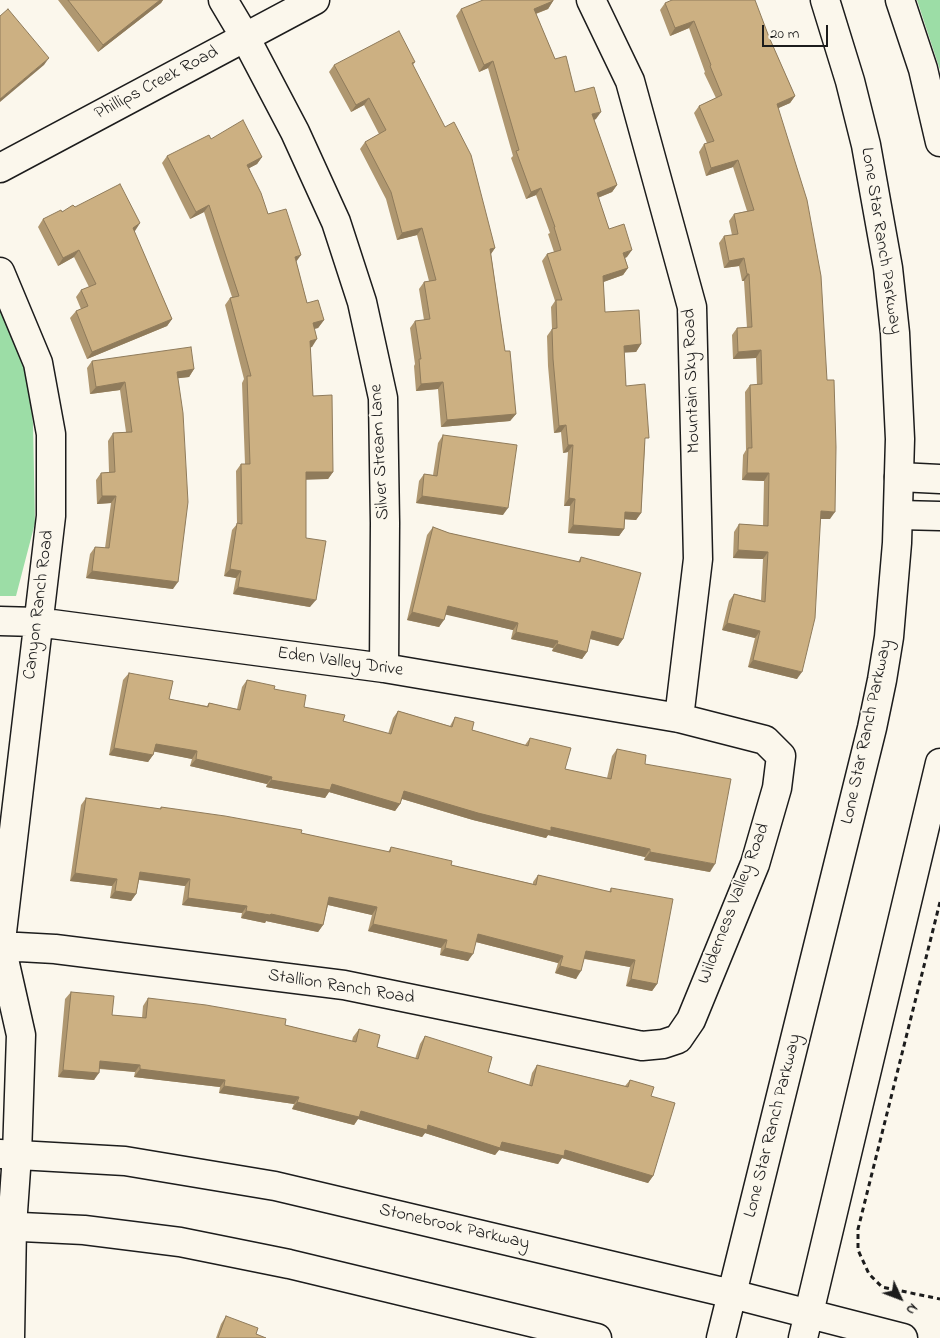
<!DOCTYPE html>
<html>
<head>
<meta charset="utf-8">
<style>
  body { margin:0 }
  #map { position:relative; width:940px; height:1338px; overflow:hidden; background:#fbf7ec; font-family:"Indie Flower",sans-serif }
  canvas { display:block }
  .north { position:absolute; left:875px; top:1273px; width:50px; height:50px; -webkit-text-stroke:4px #fbf7ec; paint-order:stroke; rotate:133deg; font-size:14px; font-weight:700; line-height:20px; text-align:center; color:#1c1c1c }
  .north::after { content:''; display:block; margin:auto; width:18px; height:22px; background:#1c1c1c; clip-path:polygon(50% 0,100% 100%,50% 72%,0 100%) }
  .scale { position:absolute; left:762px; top:25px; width:66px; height:22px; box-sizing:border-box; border:2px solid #1c1c1c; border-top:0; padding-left:6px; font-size:15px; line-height:18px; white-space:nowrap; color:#1c1c1c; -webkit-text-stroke:4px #fbf7ec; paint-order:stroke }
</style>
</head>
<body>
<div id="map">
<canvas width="940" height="1338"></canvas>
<div class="north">N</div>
<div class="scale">20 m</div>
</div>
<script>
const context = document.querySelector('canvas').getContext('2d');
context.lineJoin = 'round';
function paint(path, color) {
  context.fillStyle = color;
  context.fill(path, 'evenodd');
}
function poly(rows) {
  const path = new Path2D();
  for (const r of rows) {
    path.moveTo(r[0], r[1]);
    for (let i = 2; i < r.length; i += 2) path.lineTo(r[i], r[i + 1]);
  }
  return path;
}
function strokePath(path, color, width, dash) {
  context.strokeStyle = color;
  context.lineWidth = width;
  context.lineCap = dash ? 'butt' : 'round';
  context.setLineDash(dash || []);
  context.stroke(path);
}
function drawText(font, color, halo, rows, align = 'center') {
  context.font = font + ' "Indie Flower",sans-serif';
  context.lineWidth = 4;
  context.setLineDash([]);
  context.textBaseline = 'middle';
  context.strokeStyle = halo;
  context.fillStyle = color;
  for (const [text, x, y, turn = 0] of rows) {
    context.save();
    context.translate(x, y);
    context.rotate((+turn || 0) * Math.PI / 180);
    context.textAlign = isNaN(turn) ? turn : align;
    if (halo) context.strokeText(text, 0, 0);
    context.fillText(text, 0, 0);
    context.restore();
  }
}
paint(poly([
  [917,0,940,0,940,70],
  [0,309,26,364,33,423,35,523,16,596,0,596]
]), '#9cdda6');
const minor = poly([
  [223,0,245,37,295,132,336,222,362,302,383,398,385,523,384,668],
  [591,0,630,81,692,307,698,559,679,718],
  [0,168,315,0],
  [0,272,38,363,51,434,51,516,0,949],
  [899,477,940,479],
  [899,515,940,516],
  [0,621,37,622,384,668,679,718,765,740,781,756,777,788,755,864,691,1020,678,1039,663,1044,642,1046,344,985,55,949,0,946],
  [1,946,21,1035,17,1155,12,1226,10,1338]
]);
const secondary = poly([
  [900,0,923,69,940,142],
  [0,1154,125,1161,275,1186,732,1294,903,1338],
  [0,1226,84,1230,180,1242,289,1264,597,1338],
  [721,1338,872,728,882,680,889,637,897,543,900,439,895,333,888,268,866,145,850,81,825,0],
  [803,1338,940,763]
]);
strokePath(minor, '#1c1c1c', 31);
strokePath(secondary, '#1c1c1c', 31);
strokePath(poly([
  [940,902,858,1229,858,1250,869,1274,882,1287,940,1299]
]), '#1c1c1c', 3, [5, 4]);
strokePath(minor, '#fbf7ec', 28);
strokePath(secondary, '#fbf7ec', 28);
paint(poly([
  [58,0,163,0,161,3,98,52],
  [553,1,548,9,536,14,555,59,575,92,596,119,594,120,617,185,612,192,598,198,609,229,627,257,625,258,628,268,623,275,603,282,605,312,641,344,636,352,624,352,626,386,645,444,641,513,636,520,625,519,624,529,619,536,568,533,570,506,564,506,568,452,563,453,561,432,554,433,548,366,547,336,552,329,551,307,555,301,542,261,547,254,554,252,548,234,550,233,536,195,526,199,511,158,513,156,488,68,479,72,456,16,461,9],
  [665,3,769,37,795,96,790,103,778,108,830,519,821,519,797,679,748,667,755,638,722,630,729,601,734,594,761,600,763,559,733,558,734,532,739,524,763,526,764,481,742,480,743,455,746,450,745,392,750,385,757,385,756,358,733,359,732,335,737,328,747,328,744,281,742,281,739,266,724,268,719,243,724,236,732,235,729,221,734,214,747,211,733,167,706,176,699,152,704,144,707,143,694,113,699,106,716,98,704,73,705,72,689,28,670,36,660,10],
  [415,62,413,65,495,248,491,254,505,351,516,414,510,421,441,427,438,389,416,391,414,366,415,364,410,328,415,321,424,320,419,289,424,282,429,281,417,235,397,240,386,199,360,149,365,142,379,134,364,105,351,112,329,72,334,65],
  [211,139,262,157,257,164,249,168,268,214,296,261,307,303,324,320,318,328,314,329,312,347,310,347,313,396,333,472,328,479,306,479,306,538,310,607,233,594,236,578,224,576,232,530,237,524,236,471,241,464,245,464,242,383,244,379,225,305,230,298,232,297,204,212,190,219,162,163,167,156],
  [75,207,140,223,134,231,172,319,167,326,87,359,70,318,76,311,81,309,76,297,81,290,89,287,74,257,58,266,38,227,43,219],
  [92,361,194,369,189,377,178,378,173,589,86,578,90,554,95,547,105,548,111,503,97,504,96,480,101,473,109,472,108,441,113,433,126,432,120,390,90,394,87,368],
  [443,435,503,515,416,503,419,481,424,474,433,475,438,443],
  [433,527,449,533,578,562,581,557,623,639,618,646,590,639,587,652,582,659,552,651,553,648,511,639,513,630,446,614,439,627,407,620,427,535],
  [129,673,169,699,207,706,209,703,237,709,242,687,247,680,274,689,304,707,343,721,388,734,393,718,398,711,450,726,455,717,472,730,525,745,530,738,565,769,607,778,612,756,617,749,645,764,710,872,644,860,645,857,548,835,546,838,473,820,402,799,400,804,395,811,329,792,325,798,266,787,267,784,190,766,192,759,154,751,153,755,148,762,109,755,123,680],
  [86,798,160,809,161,807,301,833,388,852,391,847,451,865,533,884,533,882,538,875,609,892,611,888,657,984,652,991,626,986,630,967,584,959,576,979,555,973,558,963,476,942,468,961,440,955,441,948,368,931,372,915,328,905,323,925,318,932,266,921,265,923,241,918,242,913,182,905,185,886,139,880,136,894,131,901,110,898,112,886,70,881,81,805],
  [71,992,112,1015,142,1018,143,1006,148,998,285,1025,352,1041,353,1037,359,1029,377,1047,415,1059,420,1044,425,1036,488,1072,529,1085,532,1073,537,1065,625,1086,630,1080,651,1096,653,1176,648,1183,562,1158,558,1164,499,1150,495,1155,425,1133,422,1137,358,1119,354,1125,292,1109,294,1104,219,1093,220,1087,134,1077,135,1072,99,1069,94,1080,58,1077,65,999],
  [226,1316,256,1334,266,1338,216,1338,221,1324]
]), '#af9770');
paint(poly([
  [160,0,163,0,161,3,98,52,103,45],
  [553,1,548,9,529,16,534,9],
  [694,21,689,28,670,36,675,28],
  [49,58,44,65,0,102,0,99],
  [493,61,488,68,479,72,484,65],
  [795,96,790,103,772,111,777,104],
  [369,98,364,105,351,112,356,105],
  [601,112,596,119,587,122,592,114],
  [262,157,257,164,242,172,247,165],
  [738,160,733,167,706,176,711,168],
  [617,185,612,192,592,200,597,193],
  [541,188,536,195,526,199,531,192],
  [209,205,204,212,190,219,196,212],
  [140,223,135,231,127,235,133,228],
  [422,228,417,235,397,240,402,233],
  [495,248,490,255,490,249],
  [79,250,74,257,58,266,63,258],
  [632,250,627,257,618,260,623,253],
  [301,255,296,262,295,257],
  [744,258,739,266,724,268,729,261],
  [628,268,623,275,598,284,603,276],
  [747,274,749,274,744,281,742,281],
  [172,319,167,326,87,359,92,352],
  [324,320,318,328,308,330,313,323],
  [317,339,312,347,305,349,310,341],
  [641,344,636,352,619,353,624,346],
  [761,350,756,358,733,359,738,352],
  [194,369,189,377,172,379,177,372],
  [125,382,120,390,90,394,96,387],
  [443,382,438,389,416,391,421,384],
  [516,414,510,421,441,427,447,420],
  [566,425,561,432,554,433,559,426],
  [568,445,573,445,568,452,563,453],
  [306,472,333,472,328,479,301,480],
  [747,473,769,473,764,481,742,480],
  [102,496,116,496,111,503,97,504],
  [422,496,508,508,503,515,416,503],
  [569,498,575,499,570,506,564,506],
  [821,511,835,512,830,519,816,519],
  [625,512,641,513,636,520,620,519],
  [573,525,624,529,619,536,568,533],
  [738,550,768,552,763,559,733,558],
  [230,569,241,571,236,578,224,576],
  [92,571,178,582,173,589,86,578],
  [238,587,316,600,310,607,233,594],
  [448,606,518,623,513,630,443,614],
  [412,612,444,620,439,627,407,620],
  [727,623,760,631,755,638,722,630],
  [592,631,623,639,618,646,587,638],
  [516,632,558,641,553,648,511,639],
  [557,644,587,652,582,659,552,651],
  [753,660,802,672,797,679,748,667],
  [156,744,197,751,192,759,151,751],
  [114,748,153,755,148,762,109,755],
  [196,759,272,777,267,784,190,766],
  [271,780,332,784,400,804,395,811,329,792,325,798,266,787],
  [404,791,551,827,650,849,645,857,548,835,546,838,473,820,399,798],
  [650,852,715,864,710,872,644,860],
  [140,872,190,879,185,886,135,879],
  [75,873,117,879,112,886,70,881],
  [115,891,136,894,131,901,110,898],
  [329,897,377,907,372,915,324,904],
  [188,898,247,906,242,913,182,905],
  [246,911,271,914,323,925,318,932,266,921,265,923,241,918],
  [373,924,447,940,441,948,368,931],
  [478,934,563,956,558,963,472,941],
  [445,948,473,954,468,961,440,955],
  [586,951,635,960,630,967,581,958],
  [560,966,581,971,576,979,555,973],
  [631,979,657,984,652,991,626,986],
  [100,1061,140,1065,135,1072,95,1068],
  [140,1069,225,1080,220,1087,134,1077],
  [63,1070,99,1073,94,1080,58,1077],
  [224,1086,299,1097,294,1104,219,1093],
  [297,1102,361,1111,502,1142,565,1150,653,1176,648,1183,562,1158,558,1164,499,1150,495,1155,425,1133,422,1137,358,1119,354,1125,292,1109]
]), '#8f7b5b');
const building = poly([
  [68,0,160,0,103,45,68,0],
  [483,0,553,0,553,1,534,9,555,59,566,56,575,92,594,87,601,112,592,114,617,185,597,193,609,229,624,224,632,250,623,253,628,268,603,276,605,312,639,310,641,344,624,346,626,386,645,384,649,438,645,438,641,513,625,512,624,529,573,525,575,499,569,498,573,445,568,445,566,425,559,426,553,359,552,329,557,328,556,300,562,300,547,254,561,250,554,227,555,227,541,188,531,192,516,151,519,150,493,61,484,65,461,9,483,0],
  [672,0,755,0,769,37,795,96,777,104,807,200,821,276,827,380,834,380,836,447,835,512,821,511,815,618,802,672,753,660,760,631,727,623,734,594,765,602,768,552,738,550,739,524,768,526,769,473,747,473,748,448,752,448,750,385,762,384,761,350,738,352,737,328,752,327,749,274,747,274,744,258,729,261,724,236,738,234,734,214,754,210,738,160,711,168,704,144,714,141,699,106,722,95,710,66,711,65,694,21,675,28,665,3,672,0],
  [8,9,49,58,0,99,0,16,8,9],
  [399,31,415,62,412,63,445,127,454,122,471,155,495,248,490,249,505,351,510,351,516,414,447,420,443,382,421,384,419,359,421,359,415,321,430,319,424,282,436,280,422,228,402,233,391,192,365,142,386,130,369,98,356,105,334,65,399,31],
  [243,120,262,157,247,165,261,193,268,214,286,209,301,255,295,257,307,303,318,300,324,320,313,323,317,339,310,341,313,396,332,395,333,472,306,472,306,538,326,541,316,600,238,587,241,571,230,569,237,523,242,524,241,464,250,464,247,376,251,376,230,298,239,296,209,205,196,212,167,156,209,135,211,139,243,120],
  [120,184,140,223,133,228,172,319,92,352,76,311,88,306,81,290,96,284,79,250,63,258,43,219,61,210,62,212,73,205,75,207,120,184],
  [191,347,194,369,177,372,183,413,188,502,178,582,92,571,95,547,109,548,116,496,102,496,101,473,115,472,113,433,132,432,125,382,96,387,92,361,191,347],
  [443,435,517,445,508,508,422,496,424,474,437,476,443,435],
  [433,527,449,533,580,562,581,557,641,573,623,639,592,631,587,652,557,644,558,641,516,632,518,623,448,606,444,620,412,612,433,527],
  [129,673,173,681,169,699,208,707,209,703,240,710,247,680,275,686,274,689,306,695,304,707,345,715,343,721,391,734,398,711,452,727,455,717,474,722,472,730,528,746,530,738,571,748,565,769,611,779,617,749,646,755,645,764,731,779,715,864,650,852,650,849,551,827,551,831,478,813,404,791,400,804,332,784,330,790,271,780,272,777,196,759,197,751,156,744,153,755,114,748,129,673],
  [86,798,161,809,161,807,225,816,302,830,301,833,390,852,391,847,452,861,451,865,536,885,538,875,611,892,611,888,673,899,657,984,631,979,635,960,586,951,581,971,560,966,563,956,478,934,473,954,445,948,447,940,373,924,377,907,329,897,323,925,271,914,270,915,246,911,247,906,188,898,190,879,140,872,136,894,115,891,117,879,75,873,86,798],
  [71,992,114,996,112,1015,146,1018,148,998,206,1005,286,1019,285,1025,356,1042,359,1029,380,1035,377,1047,418,1059,425,1036,492,1057,488,1072,532,1086,537,1065,628,1087,630,1080,654,1087,651,1096,675,1103,653,1176,565,1150,564,1156,502,1142,500,1148,428,1125,427,1130,361,1111,359,1117,297,1102,299,1097,224,1086,225,1080,140,1069,140,1065,100,1061,99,1073,63,1070,71,992],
  [226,1316,258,1328,256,1334,266,1338,218,1338,226,1316]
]);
paint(building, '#ccb082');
strokePath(building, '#8f7b5b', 1);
drawText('18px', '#1c1c1c', '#fbf7ec', [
  ["Phillips Creek Road",157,84,-28],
  ["Lone Star Ranch Parkway",880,241,81],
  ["Mountain Sky Road",693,381,-92],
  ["Silver Stream Lane",381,452,-93],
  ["Canyon Ranch Road",40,605,-83],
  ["Eden Valley Drive",340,663,8],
  ["Lone Star Ranch Parkway",868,732,-78],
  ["Wilderness Valley Road",735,904,-69],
  ["Stallion Ranch Road",341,988,9],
  ["Lone Star Ranch Parkway",774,1126,-76],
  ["Stonebrook Parkway",454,1228,13]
]);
</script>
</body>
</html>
